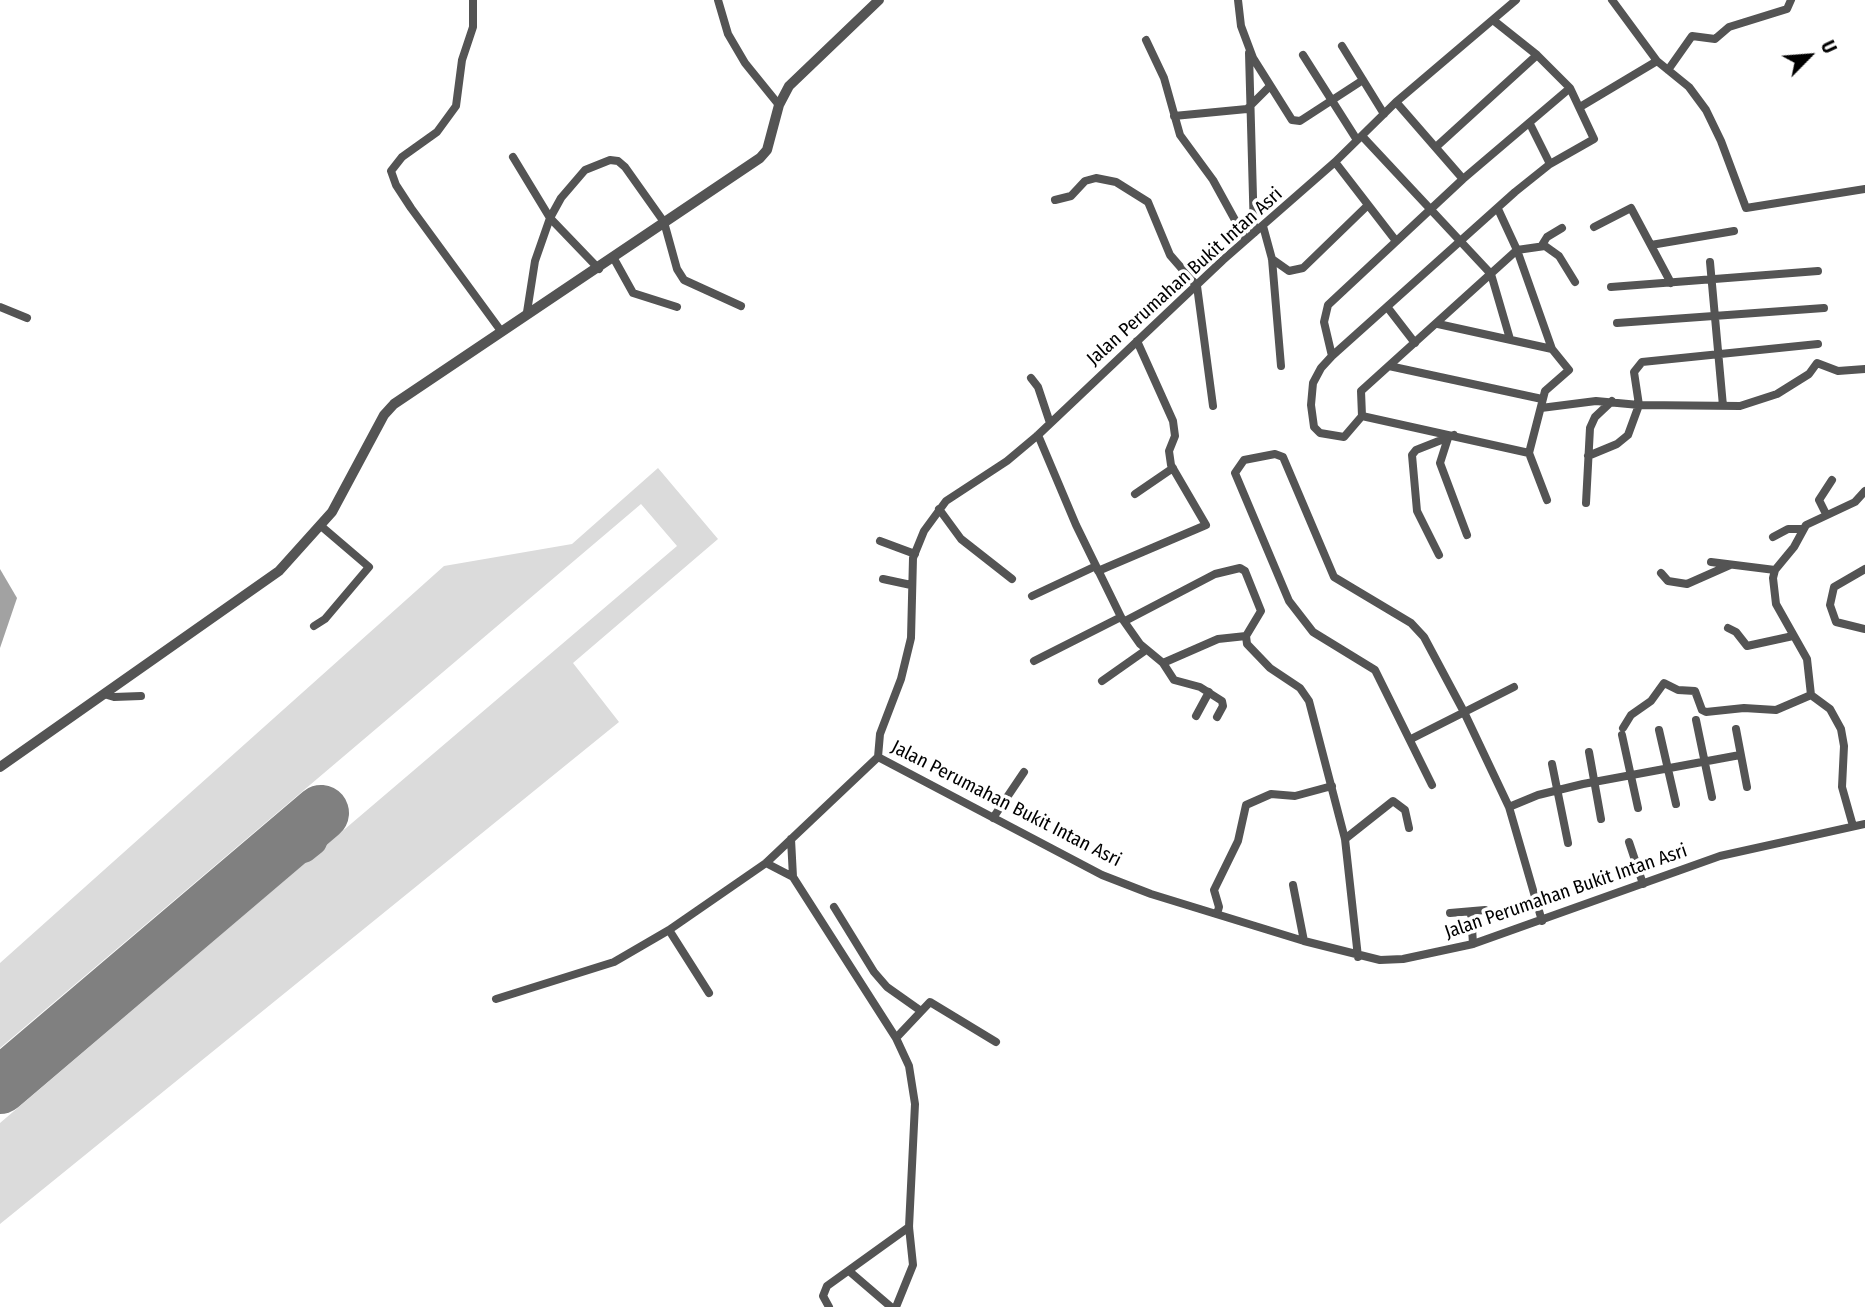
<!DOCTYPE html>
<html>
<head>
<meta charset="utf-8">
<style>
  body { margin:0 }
  #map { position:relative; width:1865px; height:1307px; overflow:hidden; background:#fff; font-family:"Fira Sans Condensed",sans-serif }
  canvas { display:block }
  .north { position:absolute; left:1774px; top:21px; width:70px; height:70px; -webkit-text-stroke:5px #fff; paint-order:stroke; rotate:65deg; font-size:19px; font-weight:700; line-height:28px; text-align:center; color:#000 }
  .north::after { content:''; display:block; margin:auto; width:24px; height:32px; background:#000; clip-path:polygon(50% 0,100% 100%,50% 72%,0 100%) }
</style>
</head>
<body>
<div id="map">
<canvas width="1865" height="1307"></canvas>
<div class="north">U</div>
</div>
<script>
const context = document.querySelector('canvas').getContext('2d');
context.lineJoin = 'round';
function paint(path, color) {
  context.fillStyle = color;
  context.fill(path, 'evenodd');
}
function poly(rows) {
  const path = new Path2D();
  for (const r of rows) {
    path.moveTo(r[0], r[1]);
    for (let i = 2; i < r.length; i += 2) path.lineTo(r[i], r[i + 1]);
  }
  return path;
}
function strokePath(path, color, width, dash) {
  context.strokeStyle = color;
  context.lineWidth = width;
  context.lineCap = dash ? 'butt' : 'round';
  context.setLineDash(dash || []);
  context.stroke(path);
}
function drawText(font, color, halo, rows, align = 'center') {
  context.font = font + ' "Fira Sans Condensed",sans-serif';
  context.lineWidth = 7;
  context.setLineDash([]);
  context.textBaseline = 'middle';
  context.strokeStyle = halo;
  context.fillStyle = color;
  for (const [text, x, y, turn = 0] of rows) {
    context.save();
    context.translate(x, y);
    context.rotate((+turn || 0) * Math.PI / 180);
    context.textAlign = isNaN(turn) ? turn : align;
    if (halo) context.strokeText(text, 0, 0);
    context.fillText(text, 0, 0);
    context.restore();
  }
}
paint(poly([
  [658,468,718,539,573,663,619,722,0,1224,0,1123,677,546,641,504,0,1048,0,963,444,566,572,544]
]), '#dbdbdb');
paint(poly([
  [0,569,17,598,0,648]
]), '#a2a2a2');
strokePath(poly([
  [255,869,293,816,306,814,314,819,320,831,315,843,305,851,277,855,263,862]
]), '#808080', 23);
strokePath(poly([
  [0,1086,321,813]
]), '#808080', 56);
strokePath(poly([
  [473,0,473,27,462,60,456,106,437,132,402,157,391,171,396,185,411,208,501,331],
  [718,0,728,34,745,63,779,105],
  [1238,0,1241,26,1253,58,1292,120,1300,121,1363,80],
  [1516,0,1396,102,1335,162,1223,260,1038,435,1007,461,946,501,924,531,913,558,911,638,901,679,880,734,878,757,1102,875,1151,894,1304,941,1380,960,1403,959,1473,944,1720,856,1865,824],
  [1612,0,1657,61,1689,87,1706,110,1721,141,1746,208,1865,189],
  [1493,20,1537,55,1570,88,1594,139,1550,164,1515,192,1332,356,1324,322,1328,305,1463,179,1570,88],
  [1146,40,1164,78,1180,135,1213,180,1246,240],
  [1342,46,1384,114],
  [1249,53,1254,233],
  [1303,55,1357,140],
  [1668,70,1692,36,1715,39,1729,27,1787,9,1791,0],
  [1396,102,1463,179],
  [1580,107,1657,61],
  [1174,116,1247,109,1270,86],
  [1530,124,1550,164],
  [1362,136,1491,274,1510,339],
  [1436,147,1537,55],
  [513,157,550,218,599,269],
  [1335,162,1396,241],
  [1055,200,1071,196,1085,181,1096,178,1116,182,1148,202,1170,255,1197,286,1213,406],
  [1498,209,1517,250,1361,391,1362,416,1529,453,1545,391,1569,370,1552,349],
  [1263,226,1272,259,1281,366],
  [1594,227,1631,208,1671,283],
  [1542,245,1547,237,1562,228],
  [1651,245,1734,231],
  [613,257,633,293,677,307],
  [1272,259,1289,271,1303,268,1368,205],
  [1710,262,1723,406],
  [1611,287,1818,271],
  [0,307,27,318],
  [1388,308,1415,343],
  [527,312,535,261,550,218,561,198,585,170,610,160,618,161,625,167,664,222,677,269,684,280,741,306],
  [1617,323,1824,308],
  [1438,324,1552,349,1517,250,1545,246,1559,256,1575,282],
  [1332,356,1321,368,1313,383,1311,405,1314,427,1320,433,1344,437,1362,416],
  [1389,366,1542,399],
  [1031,378,1038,387,1050,423],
  [1541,408,1596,401,1639,405,1740,406,1777,394,1809,374,1817,363,1838,371,1865,369],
  [1038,435,1076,525,1121,617,1140,644,1163,663,1174,680,1200,687,1222,701,1223,706,1217,717],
  [1448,438,1440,463,1467,535],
  [1529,453,1547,500],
  [1588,456,1617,444,1628,435,1639,405,1634,372,1642,362,1818,344],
  [1135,494,1173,468],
  [1586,503,1590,428,1595,417,1612,401],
  [939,509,961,539,1012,579],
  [1826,514,1819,500,1832,480],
  [1773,537,1788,529,1803,529],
  [880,541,915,554],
  [1439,555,1417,511,1412,455,1416,450,1454,435],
  [1711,562,1775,570],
  [1865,569,1834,587,1830,605,1836,622,1865,629],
  [1098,571,1206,525,1171,465,1169,451,1175,436,1173,421,1137,341],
  [1661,573,1668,581,1687,584,1730,565],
  [883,579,911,585],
  [1032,596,1096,566],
  [1125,621,1215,574,1240,568,1245,571,1261,611,1246,636,1247,644,1270,668,1300,688,1309,701,1345,839,1358,957],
  [314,626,325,619,369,567,321,526],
  [1728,628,1736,632,1747,646,1793,636],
  [1034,661,1121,617],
  [1163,663,1218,639,1246,636],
  [1102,681,1146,650],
  [104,694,114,697,141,696],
  [1196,716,1209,692],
  [1696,720,1712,797],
  [1623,728,1631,715,1651,701,1664,683,1678,690,1695,691,1702,710,1706,712,1744,708,1776,710,1811,695],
  [1736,729,1747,787],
  [1659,730,1676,804],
  [1622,735,1638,808],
  [1411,739,1514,687],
  [1589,752,1601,819],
  [1552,764,1568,843],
  [1432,785,1375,670,1313,632,1289,601,1235,473,1244,460,1275,454,1283,457,1334,577,1411,623,1424,637,1464,712,1509,807,1542,921],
  [1509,807,1538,795,1583,784,1740,755],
  [993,818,1024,772],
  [1853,826,1842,787,1844,746,1841,729,1830,709,1811,695,1807,659,1776,604,1773,578,1775,570,1794,547,1806,525,1855,502,1865,491],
  [791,839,793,877],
  [1345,839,1393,801,1405,810,1409,828],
  [1629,842,1643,884],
  [766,863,793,877,896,1038,909,1066,915,1104,909,1227,913,1265,896,1307],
  [1293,885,1304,941],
  [834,907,874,972,887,987,921,1011],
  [1471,912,1473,944],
  [1450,913,1485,910],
  [1217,914,1219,907,1214,890,1238,841,1246,805,1271,794,1295,796,1332,786],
  [669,930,709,993],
  [496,999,614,962,669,930,766,863,878,757],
  [896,1038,930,1002,996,1042],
  [849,1271,891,1307],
  [829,1307,823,1296,827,1286,909,1227]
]), '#545454', 8);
strokePath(poly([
  [0,767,279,571,332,512,384,415,394,404,760,158,767,150,779,105,789,86,879,0]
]), '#545454', 10);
drawText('19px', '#000', '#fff', [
  ["Jalan Perumahan Bukit Intan Asri",1185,277,-42],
  ["Jalan Perumahan Bukit Intan Asri",1006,804,27],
  ["Jalan Perumahan Bukit Intan Asri",1566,892,-19]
]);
</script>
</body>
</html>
